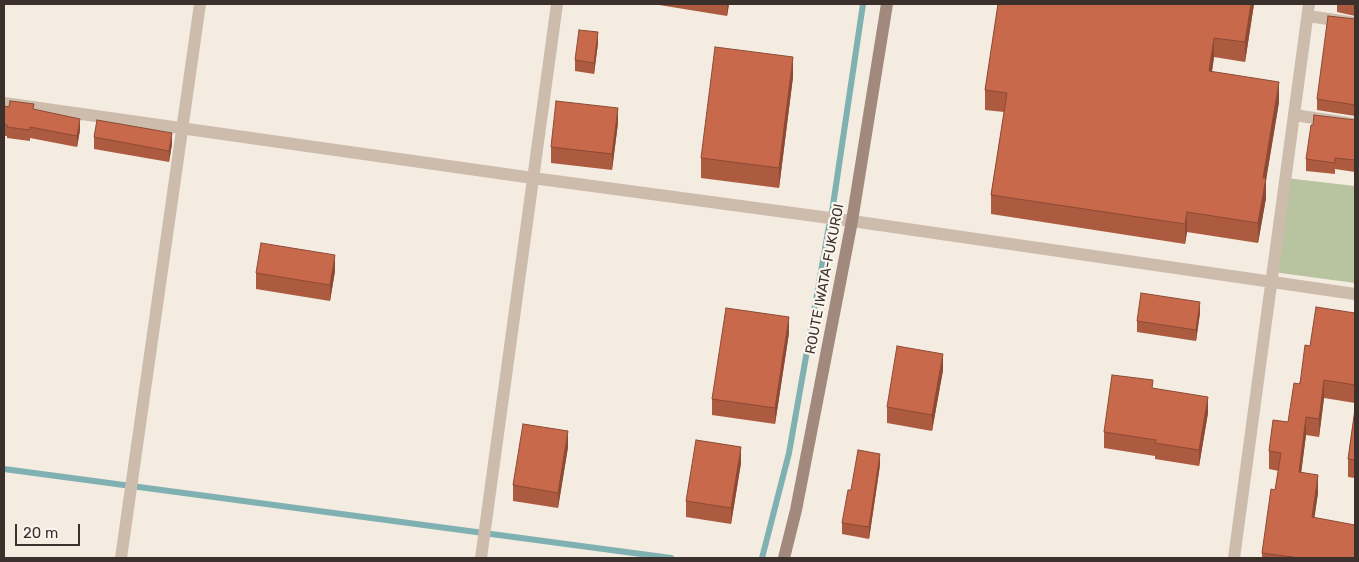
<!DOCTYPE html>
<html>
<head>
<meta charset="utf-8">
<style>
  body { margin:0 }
  #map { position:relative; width:1359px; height:562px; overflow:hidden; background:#f4ebe1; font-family:Rubik,sans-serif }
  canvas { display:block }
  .frame { position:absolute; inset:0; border:5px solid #3b302b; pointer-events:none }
  .scale { position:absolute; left:15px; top:524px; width:65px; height:22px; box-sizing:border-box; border:2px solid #3b302b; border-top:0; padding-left:6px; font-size:15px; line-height:18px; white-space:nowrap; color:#3b302b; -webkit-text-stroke:4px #fbf5ee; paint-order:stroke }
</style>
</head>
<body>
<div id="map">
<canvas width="1359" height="562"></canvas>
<div class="frame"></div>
<div class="scale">20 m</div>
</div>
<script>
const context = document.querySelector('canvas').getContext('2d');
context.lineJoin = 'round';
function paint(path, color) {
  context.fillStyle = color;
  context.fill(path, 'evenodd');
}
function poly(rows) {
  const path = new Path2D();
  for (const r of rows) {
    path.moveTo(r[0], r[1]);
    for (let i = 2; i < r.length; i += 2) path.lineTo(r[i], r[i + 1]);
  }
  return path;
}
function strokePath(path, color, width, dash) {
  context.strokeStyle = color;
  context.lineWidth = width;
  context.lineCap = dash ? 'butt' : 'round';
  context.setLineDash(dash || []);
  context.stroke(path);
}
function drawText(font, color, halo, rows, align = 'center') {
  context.font = font + ' Rubik,sans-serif';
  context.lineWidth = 4.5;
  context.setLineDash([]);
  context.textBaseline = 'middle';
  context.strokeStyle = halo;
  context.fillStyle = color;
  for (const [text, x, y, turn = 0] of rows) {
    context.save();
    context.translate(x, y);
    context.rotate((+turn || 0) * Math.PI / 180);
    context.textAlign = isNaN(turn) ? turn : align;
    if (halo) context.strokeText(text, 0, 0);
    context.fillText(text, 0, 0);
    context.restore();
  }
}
paint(poly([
  [1286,178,1355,186,1355,283,1273,272]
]), '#b8c4a0');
strokePath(poly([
  [832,212,863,4],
  [4,469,671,558],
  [762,558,789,453,829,226]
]), '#7fb0b2', 6);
strokePath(poly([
  [1308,16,1355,23],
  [4,103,533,178,852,221,1355,294],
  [1294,115,1355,124],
  [121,558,200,4],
  [481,558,557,4],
  [1234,558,1309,4]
]), '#cdbbac', 12);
strokePath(poly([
  [784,558,796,510,852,221,887,4]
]), '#a18a7d', 12);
paint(poly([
  [653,4,729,4,727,16],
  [990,4,1254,4,1245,62,1214,57,1212,72,1279,102,1266,180,1266,198,1258,243,1187,232,1185,244,991,214,991,195,1004,112,985,110,985,90,998,5],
  [1337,4,1355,4,1355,16,1337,12],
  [1355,19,1355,116,1317,110,1317,99,1354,20],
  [598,43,594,74,575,71,575,60],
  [793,77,779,188,701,178,701,158],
  [4,106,34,110,80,130,77,147,30,138,30,141,7,138,7,136,4,136],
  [1355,120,1355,172,1335,169,1335,174,1306,171,1306,159],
  [618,123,612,170,551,163,551,147],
  [94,137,172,144,169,162,94,149],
  [335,271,330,301,256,289,256,273],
  [1200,313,1196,341,1137,332,1137,321],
  [1355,313,1355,403,1324,398,1319,437,1306,435,1301,472,1318,493,1314,518,1355,558,1262,558,1262,553,1275,490,1279,471,1269,469,1269,451,1288,422,1310,346],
  [789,333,775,424,712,415,712,399],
  [943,370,932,431,887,423,887,407],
  [1153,388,1208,413,1199,466,1155,459,1155,456,1104,448,1104,432],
  [1355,409,1355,478,1348,477,1348,459],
  [568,447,558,508,513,501,513,485],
  [741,463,731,524,686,517,686,501],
  [880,465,869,539,842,534,842,523,851,490]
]), '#ac5a40');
paint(poly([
  [727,4,729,4,727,16],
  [1251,4,1254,4,1245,62,1245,42],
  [598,32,598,43,594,74,594,63],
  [1214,38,1214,57,1209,91,1209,71],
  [793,57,793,77,779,188,779,168],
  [1279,82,1279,102,1266,180,1266,198,1258,243,1258,223,1263,178],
  [618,108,618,123,612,170,612,154],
  [80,119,80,130,77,147,77,136],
  [172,133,172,144,169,162,169,151],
  [1187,212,1187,232,1185,244,1185,224],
  [335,255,335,271,330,301,330,285],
  [1200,302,1200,313,1196,341,1196,330],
  [789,317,789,333,775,424,775,408],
  [943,354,943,370,932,431,932,415],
  [1324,380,1324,398,1319,437,1319,419],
  [1208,397,1208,413,1199,466,1199,450],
  [1306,417,1306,435,1299,490,1299,472],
  [568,431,568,447,558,508,558,493],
  [741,447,741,463,731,524,731,508],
  [880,454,880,465,869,539,869,527],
  [1318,475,1318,493,1312,535,1312,517]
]), '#8c4a34');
const building = poly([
  [998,4,1251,4,1245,42,1214,38,1209,71,1279,82,1263,178,1266,178,1258,223,1187,212,1185,224,991,195,1007,93,985,90,998,4],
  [1328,16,1355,19,1355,105,1317,99,1328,16],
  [579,30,598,32,594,63,575,60,579,30],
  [715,47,793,57,779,168,701,158,715,47],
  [10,101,34,104,33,109,80,119,77,136,30,127,30,130,7,127,7,125,4,124,4,106,9,107,10,101],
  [556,101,618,108,612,154,551,147,556,101],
  [1314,115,1355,120,1355,160,1335,158,1335,163,1306,159,1311,125,1313,125,1314,115],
  [97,120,172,133,169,151,94,137,97,120],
  [261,243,335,255,330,285,256,273,261,243],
  [1141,293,1200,302,1196,330,1137,321,1141,293],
  [1316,307,1355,313,1355,385,1324,380,1319,419,1306,417,1299,472,1318,475,1312,517,1355,525,1355,558,1300,558,1262,553,1271,489,1275,490,1281,453,1269,451,1273,420,1288,422,1294,383,1300,384,1305,345,1310,346,1316,307],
  [726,308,789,317,775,408,712,399,726,308],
  [897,346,943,354,932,415,887,407,897,346],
  [1112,375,1153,380,1152,388,1208,397,1199,450,1155,443,1156,440,1104,432,1112,375],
  [1355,409,1355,460,1348,459,1355,409],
  [523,424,568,431,558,493,513,485,523,424],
  [696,440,741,447,731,508,686,501,696,440],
  [858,450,880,454,869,527,842,523,848,490,851,490,858,450]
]);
paint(building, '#c8694b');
strokePath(building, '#8c4a34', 1);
drawText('14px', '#3b302b', '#fbf5ee', [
  ["ROUTE IWATA-FUKUROI",825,279,-79]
]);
</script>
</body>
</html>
